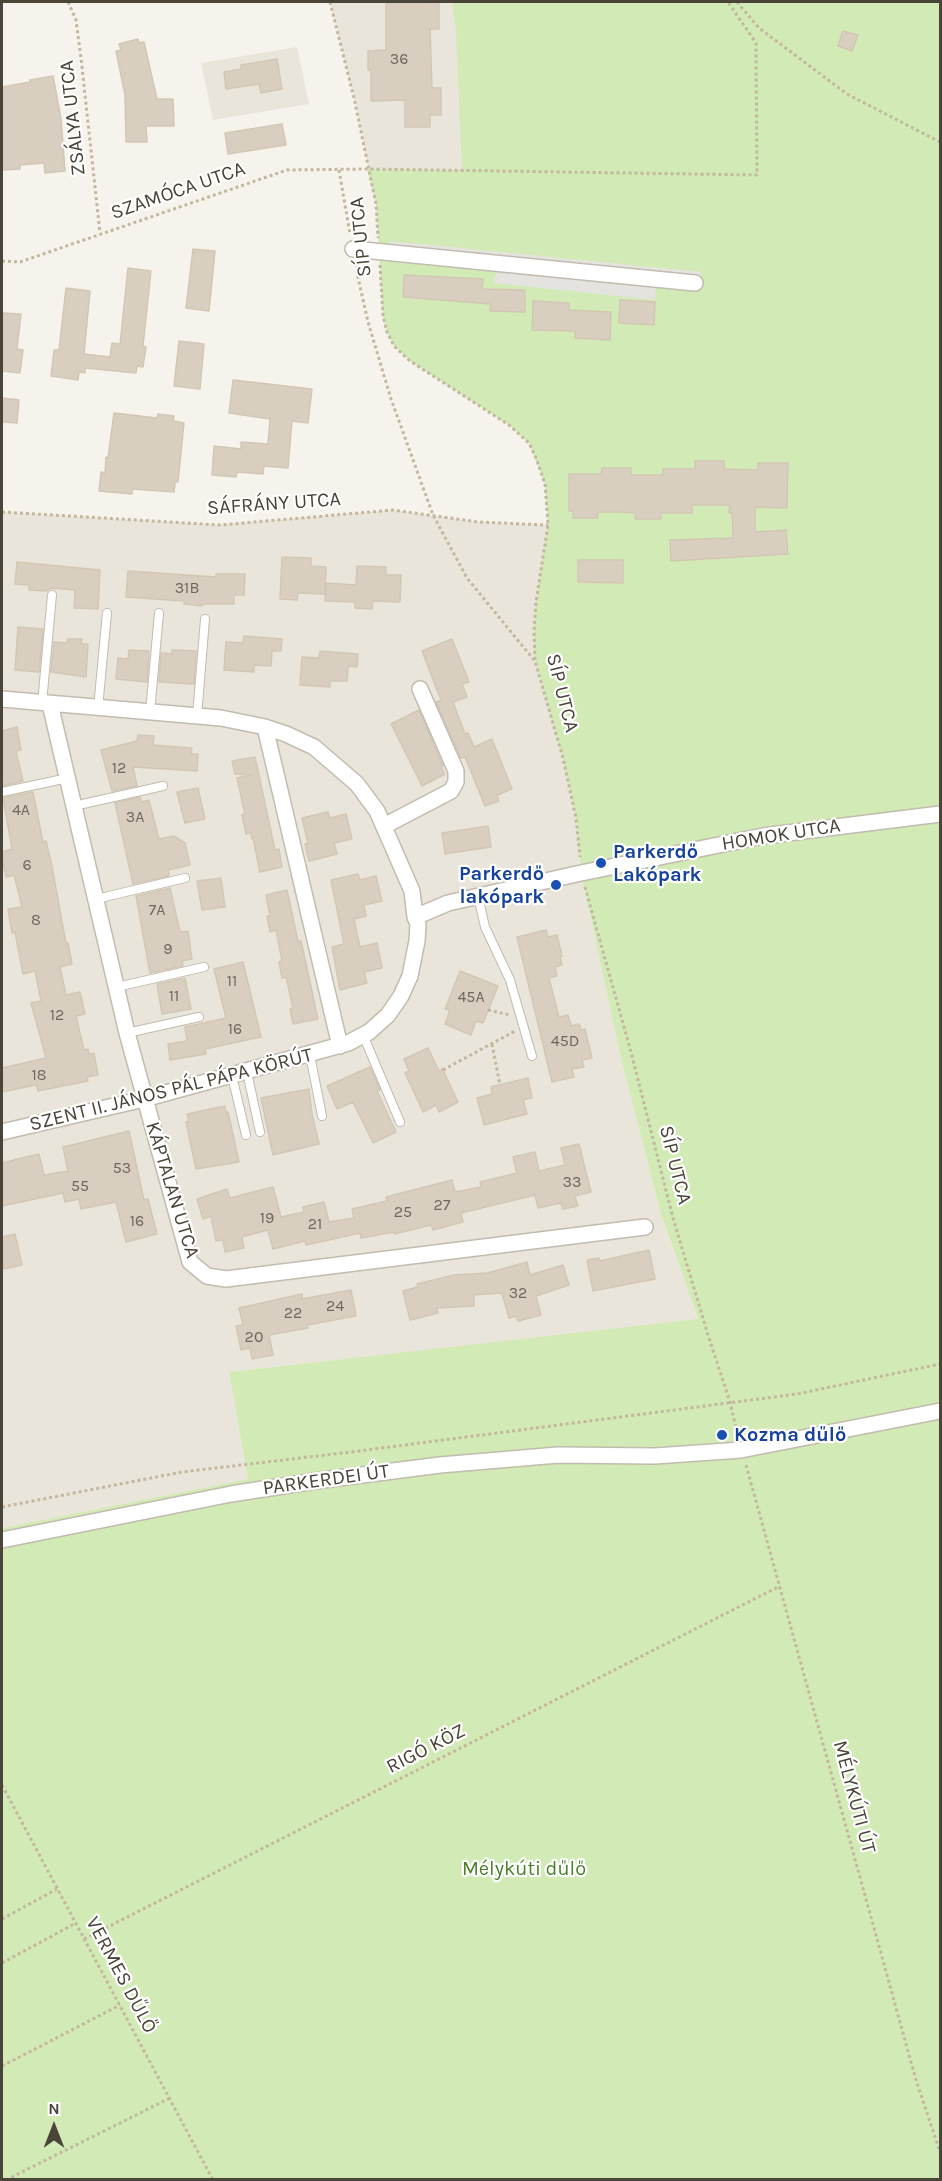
<!DOCTYPE html>
<html>
<head>
<meta charset="utf-8">
<style>
  body { margin:0 }
  #map { position:relative; width:942px; height:2181px; overflow:hidden; background:#f6f3ec; font-family:Karla,sans-serif }
  canvas { display:block }
  .frame { position:absolute; inset:0; border:3px solid #4b4439; pointer-events:none }
  .north { position:absolute; left:24px; top:2097px; width:60px; height:60px; -webkit-text-stroke:4px #fff; paint-order:stroke; rotate:0deg; font-size:16px; font-weight:700; line-height:24px; text-align:center; color:#4b4439 }
  .north::after { content:''; display:block; margin:auto; width:21px; height:27px; background:#4b4439; clip-path:polygon(50% 0,100% 100%,50% 72%,0 100%) }
</style>
</head>
<body>
<div id="map">
<canvas width="942" height="2181"></canvas>
<div class="frame"></div>
<div class="north">N</div>
</div>
<script>
const context = document.querySelector('canvas').getContext('2d');
context.lineJoin = 'round';
function paint(path, color) {
  context.fillStyle = color;
  context.fill(path, 'evenodd');
}
function poly(rows) {
  const path = new Path2D();
  for (const r of rows) {
    path.moveTo(r[0], r[1]);
    for (let i = 2; i < r.length; i += 2) path.lineTo(r[i], r[i + 1]);
  }
  return path;
}
function strokePath(path, color, width, dash) {
  context.strokeStyle = color;
  context.lineWidth = width;
  context.lineCap = dash ? 'butt' : 'round';
  context.setLineDash(dash || []);
  context.stroke(path);
}
function drawText(font, color, halo, rows, align = 'center') {
  context.font = font + ' Karla,sans-serif';
  context.lineWidth = 4.5;
  context.setLineDash([]);
  context.textBaseline = 'middle';
  context.strokeStyle = halo;
  context.fillStyle = color;
  for (const [text, x, y, turn = 0] of rows) {
    context.save();
    context.translate(x, y);
    context.rotate((+turn || 0) * Math.PI / 180);
    context.textAlign = isNaN(turn) ? turn : align;
    if (halo) context.strokeText(text, 0, 0);
    context.fillText(text, 0, 0);
    context.restore();
  }
}
paint(poly([
  [330,2,940,2,548,525,545,557,563,758,576,818,581,873,621,1059,661,1214,698,1320,229,1372,248,1479,2,1528,2,512,220,525,393,510,478,522,548,525,545,484,529,443,509,425,410,361,394,346,387,332,383,316,376,204,354,98],
  [297,47,309,104,213,120,201,63]
]), '#eae5da');
paint(poly([
  [452,2,940,2,940,2179,2,2180,2,1528,248,1479,229,1372,698,1319,661,1214,621,1059,581,873,576,818,563,758,535,661,534,631,536,602,548,525,545,484,529,443,509,425,410,361,394,346,387,332,383,316,376,204,367,169,462,170,456,31]
]), '#d2eab5');
paint(poly([
  [390,241,701,272,700,280,389,249],
  [496,271,656,288,655,300,494,283]
]), '#e5e3e0');
const building = poly([
  [439,2,439,29,430,29,432,88,441,88,441,115,430,115,430,127,405,127,405,100,371,101,371,70,368,70,368,51,386,50,386,3,439,2],
  [843,31,858,35,852,51,838,46,843,31],
  [138,39,139,43,144,42,157,99,173,99,174,126,146,126,147,142,126,142,125,95,116,51,121,50,119,44,138,39],
  [277,59,282,89,261,93,259,84,226,89,224,72,241,69,241,65,277,59],
  [53,76,61,119,65,171,45,173,44,163,20,165,20,169,2,170,2,87,30,82,30,80,53,76],
  [282,124,286,145,228,154,225,133,282,124],
  [193,249,215,251,209,311,186,308,193,249],
  [128,268,151,271,143,346,146,347,143,367,137,366,136,373,85,368,85,373,79,372,78,380,51,376,54,350,59,350,66,288,90,291,84,354,110,357,112,343,120,344,128,268],
  [404,275,483,279,482,289,525,290,525,312,490,311,491,304,403,297,404,275],
  [620,300,655,302,654,325,619,323,620,300],
  [533,301,569,303,569,310,611,312,610,340,575,338,575,331,532,330,533,301],
  [2,313,21,314,17,349,23,350,20,373,2,371,2,313],
  [179,341,204,344,200,389,174,386,179,341],
  [233,380,312,389,308,423,292,421,288,468,264,466,263,474,237,472,236,477,212,475,214,446,241,449,241,442,268,444,270,419,229,413,233,380],
  [2,398,19,400,17,423,2,422,2,398],
  [114,413,157,418,158,414,174,416,173,421,184,423,178,482,175,482,174,492,132,489,132,494,99,491,101,472,105,473,106,457,108,458,114,413],
  [695,461,724,461,724,469,758,470,758,463,788,463,787,508,755,507,755,532,786,530,788,554,671,561,670,540,733,538,732,513,729,513,730,506,725,505,692,505,692,513,661,513,661,519,635,519,636,513,619,512,598,512,598,518,573,518,573,511,569,511,569,474,601,474,602,468,631,468,631,475,663,475,663,469,695,469,695,461],
  [282,557,311,558,311,566,326,567,325,594,298,593,297,600,280,599,282,557],
  [578,560,623,560,623,583,578,582,578,560],
  [17,562,100,570,98,609,74,608,75,590,51,588,47,591,29,590,29,585,15,584,17,562],
  [357,566,386,567,386,575,401,575,400,602,373,601,372,609,355,608,355,602,325,601,326,583,356,585,357,566],
  [128,571,216,577,216,574,245,574,244,595,234,595,234,604,203,604,202,606,184,604,184,601,126,597,128,571],
  [18,627,43,629,39,672,15,670,18,627],
  [244,636,282,639,281,651,272,651,271,666,254,665,254,672,224,670,226,642,243,643,244,636],
  [68,639,82,639,81,644,88,644,86,677,51,672,54,642,67,643,68,639],
  [452,639,469,682,462,684,467,697,453,702,465,734,468,733,474,747,492,739,512,789,497,795,499,801,485,806,465,757,461,758,436,702,441,700,422,651,452,639],
  [129,650,149,651,147,682,116,679,118,658,128,659,129,650],
  [172,650,196,651,194,684,159,682,161,653,172,654,172,650],
  [320,651,358,654,357,667,348,666,347,681,330,681,330,687,300,685,302,657,319,658,320,651],
  [419,710,443,766,441,767,445,774,422,786,391,724,419,710],
  [17,727,21,750,16,751,23,781,2,786,2,731,17,727],
  [138,735,154,736,153,745,192,748,191,754,198,754,197,771,133,767,137,786,112,791,101,750,137,741,138,735],
  [255,757,275,850,279,849,282,867,260,872,253,838,252,839,251,833,246,834,242,815,245,814,237,778,251,775,235,774,232,761,255,757],
  [198,788,205,819,185,823,177,792,198,788],
  [33,792,43,842,46,841,52,866,66,944,68,943,72,964,60,967,66,995,80,992,85,1014,76,1016,84,1050,88,1049,89,1054,94,1053,98,1075,87,1077,88,1081,38,1091,36,1085,2,1092,2,1068,46,1058,31,1003,41,1001,35,971,23,974,15,932,12,933,8,909,22,907,14,875,6,877,2,859,2,852,12,849,3,798,33,792],
  [140,797,142,802,149,800,159,839,174,836,185,843,190,865,168,870,169,876,133,884,115,803,140,797],
  [328,812,330,818,346,814,352,839,334,843,337,854,309,861,305,844,308,843,302,818,328,812],
  [488,826,491,847,445,854,442,833,488,826],
  [358,874,360,880,376,876,382,901,364,905,366,916,354,919,360,947,377,943,382,968,364,972,367,983,340,990,332,947,344,944,331,880,358,874],
  [221,878,225,907,202,910,197,881,221,878],
  [170,888,180,932,188,931,192,959,182,961,183,966,150,973,136,896,170,888],
  [287,890,298,941,301,941,318,1019,293,1024,290,1009,293,1008,286,977,282,978,279,962,282,961,276,930,270,932,267,916,270,916,266,895,287,890],
  [546,930,548,937,557,935,562,956,560,957,562,965,555,967,557,976,549,978,559,1017,568,1015,571,1026,579,1024,581,1030,585,1029,592,1058,582,1060,584,1067,572,1069,574,1077,552,1082,517,937,546,930],
  [243,962,261,1037,205,1049,206,1054,170,1060,168,1044,187,1041,185,1027,226,1018,214,969,243,962],
  [460,971,498,986,483,1023,476,1021,471,1035,445,1024,450,1010,445,1009,460,971],
  [185,978,191,1009,162,1014,157,984,185,978],
  [428,1048,440,1073,442,1068,458,1102,439,1112,436,1105,423,1112,405,1073,409,1071,404,1059,428,1048],
  [370,1067,380,1090,377,1091,396,1132,373,1143,353,1102,337,1109,327,1086,370,1067],
  [528,1078,532,1098,523,1100,527,1114,484,1125,477,1098,492,1094,491,1087,528,1078],
  [309,1089,312,1114,319,1144,273,1155,261,1098,309,1089],
  [225,1106,226,1113,228,1112,239,1162,196,1169,186,1122,189,1121,187,1114,225,1106],
  [129,1131,144,1200,148,1199,157,1234,126,1242,116,1202,81,1209,79,1199,65,1202,63,1193,2,1206,2,1163,39,1154,44,1175,68,1171,63,1147,129,1131],
  [579,1144,591,1192,575,1196,578,1206,563,1209,561,1203,538,1208,535,1195,461,1213,463,1222,433,1230,431,1225,394,1234,394,1232,361,1238,360,1233,306,1245,305,1241,273,1249,268,1230,242,1237,244,1248,225,1252,223,1240,216,1241,211,1216,203,1219,197,1199,227,1189,230,1198,273,1187,281,1217,304,1212,303,1207,324,1202,329,1222,354,1218,352,1209,387,1201,386,1197,452,1180,455,1192,481,1187,480,1182,517,1173,513,1157,535,1152,539,1171,565,1165,561,1148,579,1144],
  [15,1234,22,1265,4,1269,2,1261,2,1237,15,1234],
  [649,1250,655,1279,593,1291,587,1260,599,1258,600,1261,649,1250],
  [527,1262,530,1275,563,1265,569,1285,536,1296,541,1315,518,1321,516,1316,509,1318,502,1293,474,1295,474,1306,437,1308,438,1313,410,1320,403,1291,418,1287,417,1284,454,1275,487,1273,527,1262],
  [351,1290,356,1316,307,1325,308,1328,269,1335,273,1355,252,1359,250,1348,241,1350,236,1326,243,1325,239,1308,302,1294,302,1299,351,1290]
]);
paint(building, '#d8cfc1');
strokePath(building, '#d3c7b4', 1.5);
const lane = poly([
  [42,703,52,595],
  [98,708,107,613],
  [150,712,159,613],
  [197,716,205,619],
  [2,792,68,778],
  [74,806,163,786],
  [478,896,485,927,510,980,532,1056],
  [96,899,185,878],
  [117,987,204,967],
  [127,1033,199,1017],
  [363,1035,400,1122],
  [310,1055,322,1116],
  [247,1072,260,1132],
  [232,1076,246,1135]
]);
const street = poly([
  [353,249,695,283],
  [2,699,221,718,265,727,286,734,314,747,357,784,377,811,412,891,415,917,418,924,417,941,410,976,401,996,388,1015,369,1032,348,1043,144,1099,2,1132],
  [50,704,127,1033,190,1262,207,1276,226,1279,645,1227],
  [265,727,340,1046],
  [384,826,451,791,456,782,456,771,420,689],
  [415,917,448,903,581,873,763,836,940,814],
  [2,1540,231,1494,315,1481,440,1465,558,1455,655,1456,741,1450,940,1411]
]);
strokePath(lane, '#c2bbae', 10);
strokePath(street, '#c2bbae', 18);
strokePath(poly([
  [68,2,76,20,81,58,100,233],
  [330,2,354,98,376,204,378,238],
  [737,2,759,28,847,94,940,142],
  [339,170,350,234],
  [2,261,20,262,287,170,367,169,757,175,756,43,728,2],
  [355,264,368,322,391,399,433,515,467,578,534,660],
  [380,265,383,316,387,332,394,346,410,361,509,425,529,443,536,458,545,484,548,525,536,602,534,631,535,661,563,758,576,818,580,857],
  [2,512,220,525,393,510,478,522,548,525],
  [585,887,631,1052,673,1218,708,1335,730,1402,738,1436],
  [488,1010,510,1015],
  [492,1044,500,1085],
  [443,1070,515,1031],
  [746,1465,916,2080,940,2152],
  [2,1507,182,1472,351,1452,797,1394,940,1364],
  [2,1785,213,2180],
  [2,1919,57,1889],
  [84,1939,780,1586],
  [2,1963,76,1923],
  [2,2066,120,2005],
  [6,2180,170,2098]
]), '#c4b79f', 3, [3, 3]);
strokePath(lane, '#fff', 8);
strokePath(street, '#fff', 15);
for (const [x, y, r, color] of [
  [601,863,6,"#1a4fb4"],
  [556,885,6,"#1a4fb4"],
  [722,1435,6,"#1a4fb4"]
]) {
  const dot = new Path2D();
  dot.arc(x, y, r, 0, 2 * Math.PI);
  context.fillStyle = color;
  context.fill(dot);
  strokePath(dot, '#fff', 2);
}
drawText('16px', '#6e675b', null, [
  ["36",399,59],
  ["31B",187,588],
  ["12",119,768],
  ["4A",21,810],
  ["3A",135,817],
  ["6",27,865],
  ["7A",157,910],
  ["8",36,920],
  ["9",168,949],
  ["11",232,981],
  ["11",174,996],
  ["45A",471,997],
  ["12",57,1015],
  ["16",235,1029],
  ["45D",565,1041],
  ["18",39,1075],
  ["53",122,1168],
  ["33",572,1182],
  ["55",80,1186],
  ["27",442,1205],
  ["25",403,1212],
  ["19",267,1218],
  ["16",137,1221],
  ["21",315,1224],
  ["32",518,1293],
  ["24",335,1306],
  ["22",293,1313],
  ["20",254,1337]
]);
drawText('20px', '#4b4439', '#fff', [
  ["ZSÁLYA UTCA",73,118,-96],
  ["SZAMÓCA UTCA",178,191,-19],
  ["SÍP UTCA",361,237,-96],
  ["SÁFRÁNY UTCA",274,504,-4],
  ["SÍP UTCA",562,693,76],
  ["HOMOK UTCA",781,835,-9],
  ["SZENT II. JÁNOS PÁL PÁPA KÖRÚT",171,1090,-14],
  ["SÍP UTCA",675,1165,76],
  ["KÁPTALAN UTCA",172,1190,73],
  ["PARKERDEI ÚT",326,1480,-8],
  ["RIGÓ KÖZ",426,1749,-27],
  ["MÉLYKÚTI ÚT",854,1797,75],
  ["VERMES DŰLŐ",121,1975,62]
]);
drawText('bold 20px', '#164399', '#fff', [
  ["Parkerdő",613,852],
  ["Lakópark",613,875],
  ["Parkerdő",544,874,"right"],
  ["lakópark",544,897,"right"],
  ["Kozma dűlő",734,1435]
], 'left');
drawText('20px', '#4a7f2a', '#fff', [
  ["Mélykúti dűlő",524,1869]
]);
</script>
</body>
</html>
